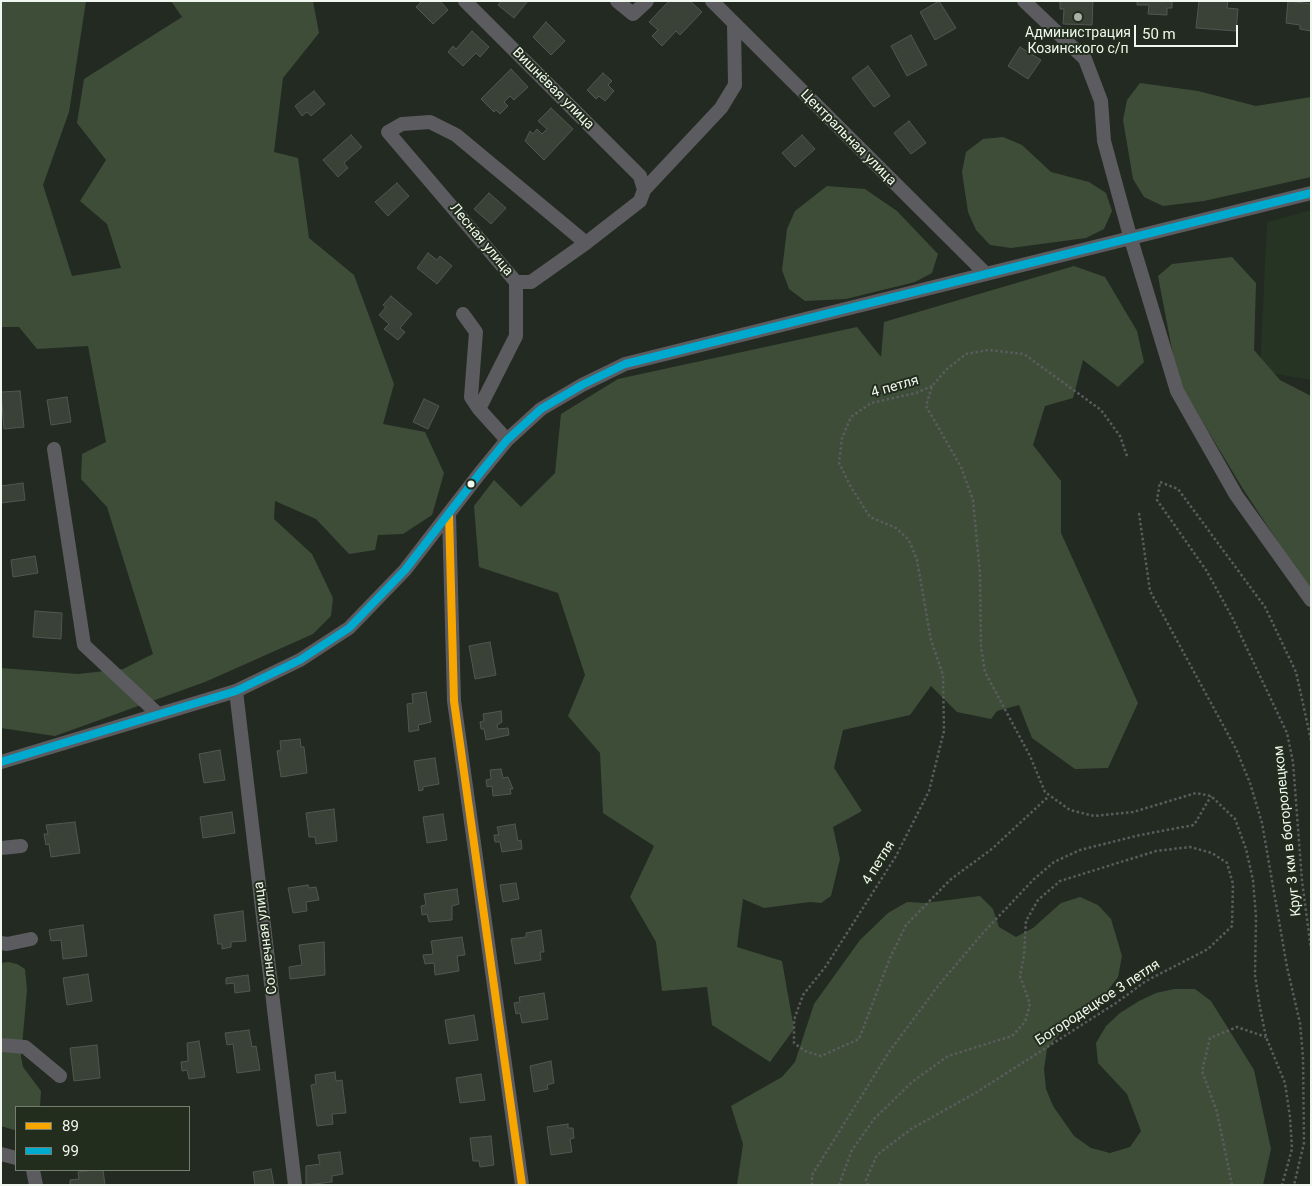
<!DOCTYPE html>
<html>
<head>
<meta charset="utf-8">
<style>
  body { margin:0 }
  #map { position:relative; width:1312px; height:1186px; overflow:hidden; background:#232a22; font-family:Roboto,sans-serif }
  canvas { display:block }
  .frame { position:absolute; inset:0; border:2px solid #f0f7ee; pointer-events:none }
  .legend { position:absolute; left:15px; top:1106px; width:175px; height:65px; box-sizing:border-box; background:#222d1e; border:1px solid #747e71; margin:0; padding:6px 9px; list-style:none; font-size:15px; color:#f0f7ee }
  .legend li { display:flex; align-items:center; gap:10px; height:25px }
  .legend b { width:25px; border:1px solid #747e71 }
  .scale { position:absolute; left:1134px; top:25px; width:104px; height:22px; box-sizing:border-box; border:2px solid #f0f7ee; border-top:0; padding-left:6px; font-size:15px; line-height:18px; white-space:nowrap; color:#f0f7ee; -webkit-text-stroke:4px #222d1e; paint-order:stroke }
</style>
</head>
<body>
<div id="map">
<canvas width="1312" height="1186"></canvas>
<div class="frame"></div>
<ul class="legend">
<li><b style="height:6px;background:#f7a600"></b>89</li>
<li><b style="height:6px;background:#00a9ce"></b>99</li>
</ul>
<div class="scale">50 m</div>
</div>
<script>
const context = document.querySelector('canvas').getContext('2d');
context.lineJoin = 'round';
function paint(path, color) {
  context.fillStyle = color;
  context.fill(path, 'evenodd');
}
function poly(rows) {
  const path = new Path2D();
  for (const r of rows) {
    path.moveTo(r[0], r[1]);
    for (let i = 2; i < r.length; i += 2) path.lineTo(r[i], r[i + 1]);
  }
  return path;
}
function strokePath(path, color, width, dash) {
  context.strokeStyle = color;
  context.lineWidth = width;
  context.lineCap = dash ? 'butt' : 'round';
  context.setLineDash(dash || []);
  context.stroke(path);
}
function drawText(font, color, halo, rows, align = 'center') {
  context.font = font + ' Roboto,sans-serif';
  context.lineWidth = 4;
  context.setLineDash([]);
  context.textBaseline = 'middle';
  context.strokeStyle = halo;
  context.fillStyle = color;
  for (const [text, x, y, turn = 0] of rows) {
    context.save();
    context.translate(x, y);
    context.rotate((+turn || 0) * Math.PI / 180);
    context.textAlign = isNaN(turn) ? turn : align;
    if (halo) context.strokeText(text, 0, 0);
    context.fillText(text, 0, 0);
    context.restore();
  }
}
paint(poly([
  [1311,210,1311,380,1260,371,1267,222]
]), '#263523');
paint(poly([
  [1,1,86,1,69,112,43,185,72,276,121,268,107,224,80,201,106,160,77,123,84,79,182,17,171,1,313,1,319,33,283,78,274,152,298,158,309,238,354,275,394,384,383,424,425,432,444,473,432,515,403,534,378,535,375,550,349,554,316,519,275,501,274,519,312,554,333,598,331,616,313,634,205,682,55,736,1,728,1,668,78,674,123,669,153,654,107,507,81,479,82,454,106,442,88,346,37,349,19,327,1,327],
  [1140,83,1198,91,1256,106,1311,97,1311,177,1204,201,1163,206,1144,197,1133,179,1123,120,1127,100],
  [1003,137,1022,145,1051,172,1089,182,1106,193,1112,211,1104,229,1086,238,1011,248,990,245,976,230,968,212,962,172,966,152,983,139],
  [827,186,865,189,897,211,938,254,932,273,915,282,846,299,805,301,789,289,782,270,787,229,795,211],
  [1232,257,1256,283,1254,350,1280,380,1311,396,1311,592,1243,489,1178,381,1158,276,1172,264],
  [1074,266,1105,277,1137,331,1144,362,1118,387,1083,360,1073,398,1045,406,1033,445,1061,481,1061,533,1138,703,1108,768,1075,769,1032,738,1019,705,997,711,991,719,957,712,931,686,910,715,843,730,834,768,862,811,833,827,840,859,831,896,821,903,810,902,764,908,743,899,737,947,782,961,794,1029,770,1062,712,1025,707,987,662,991,656,942,630,897,654,846,603,813,600,753,568,716,585,675,558,593,479,567,474,506,494,480,521,507,555,473,561,414,618,379,857,327,881,357,884,322],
  [980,896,993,909,999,927,1016,937,1033,928,1061,903,1080,897,1098,905,1111,919,1122,956,1118,977,1106,993,1061,1032,1047,1049,1044,1069,1046,1089,1053,1106,1074,1136,1091,1148,1110,1153,1130,1147,1141,1131,1127,1094,1098,1063,1096,1043,1106,1026,1120,1013,1139,1001,1156,993,1174,989,1195,989,1211,1001,1254,1070,1271,1149,1263,1185,737,1185,743,1144,731,1106,782,1077,795,1062,814,1004,860,940,888,913,907,902,925,903],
  [8,962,17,964,25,969,27,990,21,1057,23,1067,41,1091,40,1107,16,1107,16,1129,14,1130,1,1126,1,963]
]), '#3e4d38');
const building = poly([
  [422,1,440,1,448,10,433,24,416,7,422,1],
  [501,1,528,1,514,18,498,5,501,1],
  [669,1,690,1,702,12,680,35,676,31,662,46,652,36,658,30,649,22,669,1],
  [939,1,956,28,935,40,920,12,939,1],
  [1060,1,1093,1,1092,25,1063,24,1064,9,1060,9,1060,1],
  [1137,1,1172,1,1172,8,1167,8,1167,15,1148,14,1149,5,1137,5,1137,1],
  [1199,1,1228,1,1227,8,1238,9,1236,31,1196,28,1199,1],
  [1288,1,1311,4,1311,31,1300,29,1300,25,1286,23,1288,1],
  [546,22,565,41,551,55,533,37,546,22],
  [472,31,489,47,480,57,476,53,463,66,448,52,453,46,456,49,472,31],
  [911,35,927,65,907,76,891,46,911,35],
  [1020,47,1041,60,1028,79,1008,66,1020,47],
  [868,66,890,96,874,107,852,78,868,66],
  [511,69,528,87,514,100,510,96,504,102,508,106,500,114,496,110,494,112,481,99,511,69],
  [603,73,612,81,608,85,614,91,605,101,599,96,596,99,587,90,603,73],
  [314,91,325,104,311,116,307,112,302,116,295,106,314,91],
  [551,108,573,129,544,160,525,141,530,131,533,134,537,129,542,134,547,129,538,121,551,108],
  [909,121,926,143,911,154,894,133,909,121],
  [351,135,362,147,344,163,348,168,338,177,323,160,351,135],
  [802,135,815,149,795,167,782,153,802,135],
  [397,183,409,196,388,216,375,202,397,183],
  [489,193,506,208,491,224,474,209,489,193],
  [428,253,437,260,440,256,452,266,437,284,417,268,428,253],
  [391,296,412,314,400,328,405,332,398,340,384,329,389,324,379,315,386,307,383,305,391,296],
  [20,391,24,427,4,429,1,392,20,391],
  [67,397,71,422,51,425,47,400,67,397],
  [424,399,439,406,428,429,413,422,424,399],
  [23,483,25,500,1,503,1,486,23,483],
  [35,556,38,573,13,577,11,560,35,556],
  [35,611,62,613,61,639,33,637,35,611],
  [490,642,496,675,475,679,469,646,490,642],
  [426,692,431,722,418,725,419,730,409,732,407,704,413,703,412,694,426,692],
  [501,711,502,722,497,725,498,729,508,728,509,735,486,740,484,729,481,729,480,722,484,721,483,714,501,711],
  [300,739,301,747,304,747,307,773,281,777,277,751,281,750,280,741,300,739],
  [220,750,225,780,204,783,199,754,220,750],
  [435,758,439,784,423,787,423,790,419,791,414,761,435,758],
  [501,769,503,778,508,777,513,789,510,789,511,794,493,796,492,786,487,787,486,780,491,779,490,770,501,769],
  [334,809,337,841,316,844,315,837,309,837,306,813,334,809],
  [232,812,235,833,203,838,200,817,232,812],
  [443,814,447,840,427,843,423,817,443,814],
  [75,822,80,853,51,857,49,844,46,845,44,834,48,834,46,825,75,822],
  [515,824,518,841,521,840,522,849,502,852,500,842,495,842,494,835,499,835,497,827,515,824],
  [516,883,519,899,503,902,500,885,516,883],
  [308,885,309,888,316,887,319,900,306,902,307,911,293,913,288,888,308,885],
  [457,889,459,904,452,906,452,920,429,922,427,914,422,915,421,906,426,905,424,894,457,889],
  [243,911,246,941,231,942,231,947,222,949,222,944,218,944,214,915,243,911],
  [83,925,87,956,63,959,61,940,51,941,49,930,83,925],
  [541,930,544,952,540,952,541,960,515,964,511,939,526,937,526,933,541,930],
  [462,937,465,955,457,956,459,971,435,975,434,963,425,964,423,955,433,954,431,941,462,937],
  [324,942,325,975,290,979,289,967,302,965,299,945,324,942],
  [88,974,92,1001,67,1005,63,978,88,974],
  [248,975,250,991,235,993,234,983,226,984,226,978,248,975],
  [544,993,548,1019,522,1023,520,1013,516,1014,514,1003,520,1002,519,997,544,993],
  [474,1015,478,1040,449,1044,445,1020,474,1015],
  [249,1030,252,1047,256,1046,260,1070,237,1073,233,1044,227,1045,225,1033,249,1030],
  [199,1041,205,1077,189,1079,187,1070,182,1071,181,1062,188,1061,187,1043,199,1041],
  [97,1045,100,1078,74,1081,70,1048,97,1045],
  [551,1061,554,1083,547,1085,548,1089,534,1092,530,1066,551,1061],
  [335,1072,336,1081,342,1080,346,1113,332,1114,333,1124,317,1126,311,1085,316,1084,315,1075,335,1072],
  [481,1074,485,1100,460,1103,456,1078,481,1074],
  [568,1124,568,1128,573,1128,574,1138,570,1139,572,1152,551,1155,547,1127,568,1124],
  [491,1136,494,1165,480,1167,479,1161,473,1161,470,1138,491,1136],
  [340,1152,343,1174,332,1176,332,1182,306,1185,306,1166,320,1164,318,1155,340,1152],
  [271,1169,274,1185,255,1185,253,1172,271,1169],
  [94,1170,103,1170,105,1185,70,1185,70,1180,79,1179,78,1172,94,1170]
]);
paint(building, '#3a4238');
strokePath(building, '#515750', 1);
strokePath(poly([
  [932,386,916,393,871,403,851,417,842,438,839,463,851,487,870,517,896,528,909,540,917,560,931,640,943,675,944,731,929,791,896,856,826,966,803,995,794,1020,794,1043,805,1051,821,1056,859,1039,890,958,906,925,950,880,993,848,1049,796],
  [1127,456,1120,436,1101,410,1024,354,988,350,966,354,947,369,932,386,926,406,961,467,973,500,980,574,981,647,985,672,1030,756,1045,792,1070,810,1094,816,1133,812,1196,793,1211,796,1235,819,1246,849,1253,880,1256,917,1255,975,1260,1008,1266,1037,1285,1083,1290,1117,1292,1149,1282,1185],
  [1139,513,1150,591,1236,749,1250,783,1262,823,1287,967,1300,1023,1303,1057,1304,1143,1294,1185],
  [1311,740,1296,672,1265,607,1178,489,1160,482,1157,500,1206,570,1232,617,1287,733,1293,762,1302,881,1311,949],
  [812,1185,812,1175,889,1052,938,986,982,934,1034,879,1054,862,1080,850,1140,835,1194,825,1211,796],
  [839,1185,852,1150,874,1119,912,1082,948,1056,1012,1036,1025,1022,1030,1004,1020,976,1024,955,1026,921,1038,900,1060,881,1156,851,1190,847,1212,853,1227,863,1233,884,1232,926,1208,949,1146,981,1116,1003,977,1092,911,1129,877,1155,866,1180,868,1185],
  [1232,1185,1217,1112,1202,1071,1210,1038,1237,1027,1266,1037]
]), '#5b5c5d', 2.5, [2.5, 2.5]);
strokePath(poly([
  [465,1,640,176,644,190,640,201,586,243,531,282,516,282],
  [617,1,633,14,647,1],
  [712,1,985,273],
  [1024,1,1085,59,1101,101,1104,141,1130,236,1177,391,1236,495,1311,600],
  [644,190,721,108,735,85,734,24],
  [463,314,476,332,471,397,479,409],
  [507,440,479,409,516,336,516,282,388,132,402,124,430,122,456,135,586,243],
  [54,449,84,645,158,714],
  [449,514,454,701,522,1185],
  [236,691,295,1185],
  [1,762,236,691,300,660,349,628,405,570,480,473,507,440,541,409,582,385,625,364,1311,193],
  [1,848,21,846],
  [1,943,7,944,31,939],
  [1,1045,25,1047,60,1076],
  [1,1154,16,1158],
  [33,1170,36,1185]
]), '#5c5b5f', 14);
strokePath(poly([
  [449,514,454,701,522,1185]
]), '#f7a600', 8);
strokePath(poly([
  [1,762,236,691,300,660,349,628,405,570,480,473,507,440,541,409,582,385,625,364,1311,193]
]), '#00a9ce', 8);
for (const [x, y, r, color] of [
  [1078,17,5,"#a8afa7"],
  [471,484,4.5,"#f0f7ee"]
]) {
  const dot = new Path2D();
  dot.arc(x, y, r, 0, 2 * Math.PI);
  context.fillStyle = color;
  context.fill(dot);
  strokePath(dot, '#222d1e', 2);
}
drawText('14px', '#f0f7ee', '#222d1e', [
  ["Администрация",1078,33],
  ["Козинского с/п",1078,49]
]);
drawText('14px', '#f0f7ee', '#222d1e', [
  ["Вишнёвая улица",553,89,45],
  ["Центральная улица",848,138,45],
  ["Лесная улица",481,240,50],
  ["4 петля",895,387,-16],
  ["Круг 3 км в богоролецком",1288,831,-96],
  ["4 петля",879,863,-58],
  ["Солнечная улица",266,938,-97],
  ["Богородецкое 3 петля",1098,1003,-33]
]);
</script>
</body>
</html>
